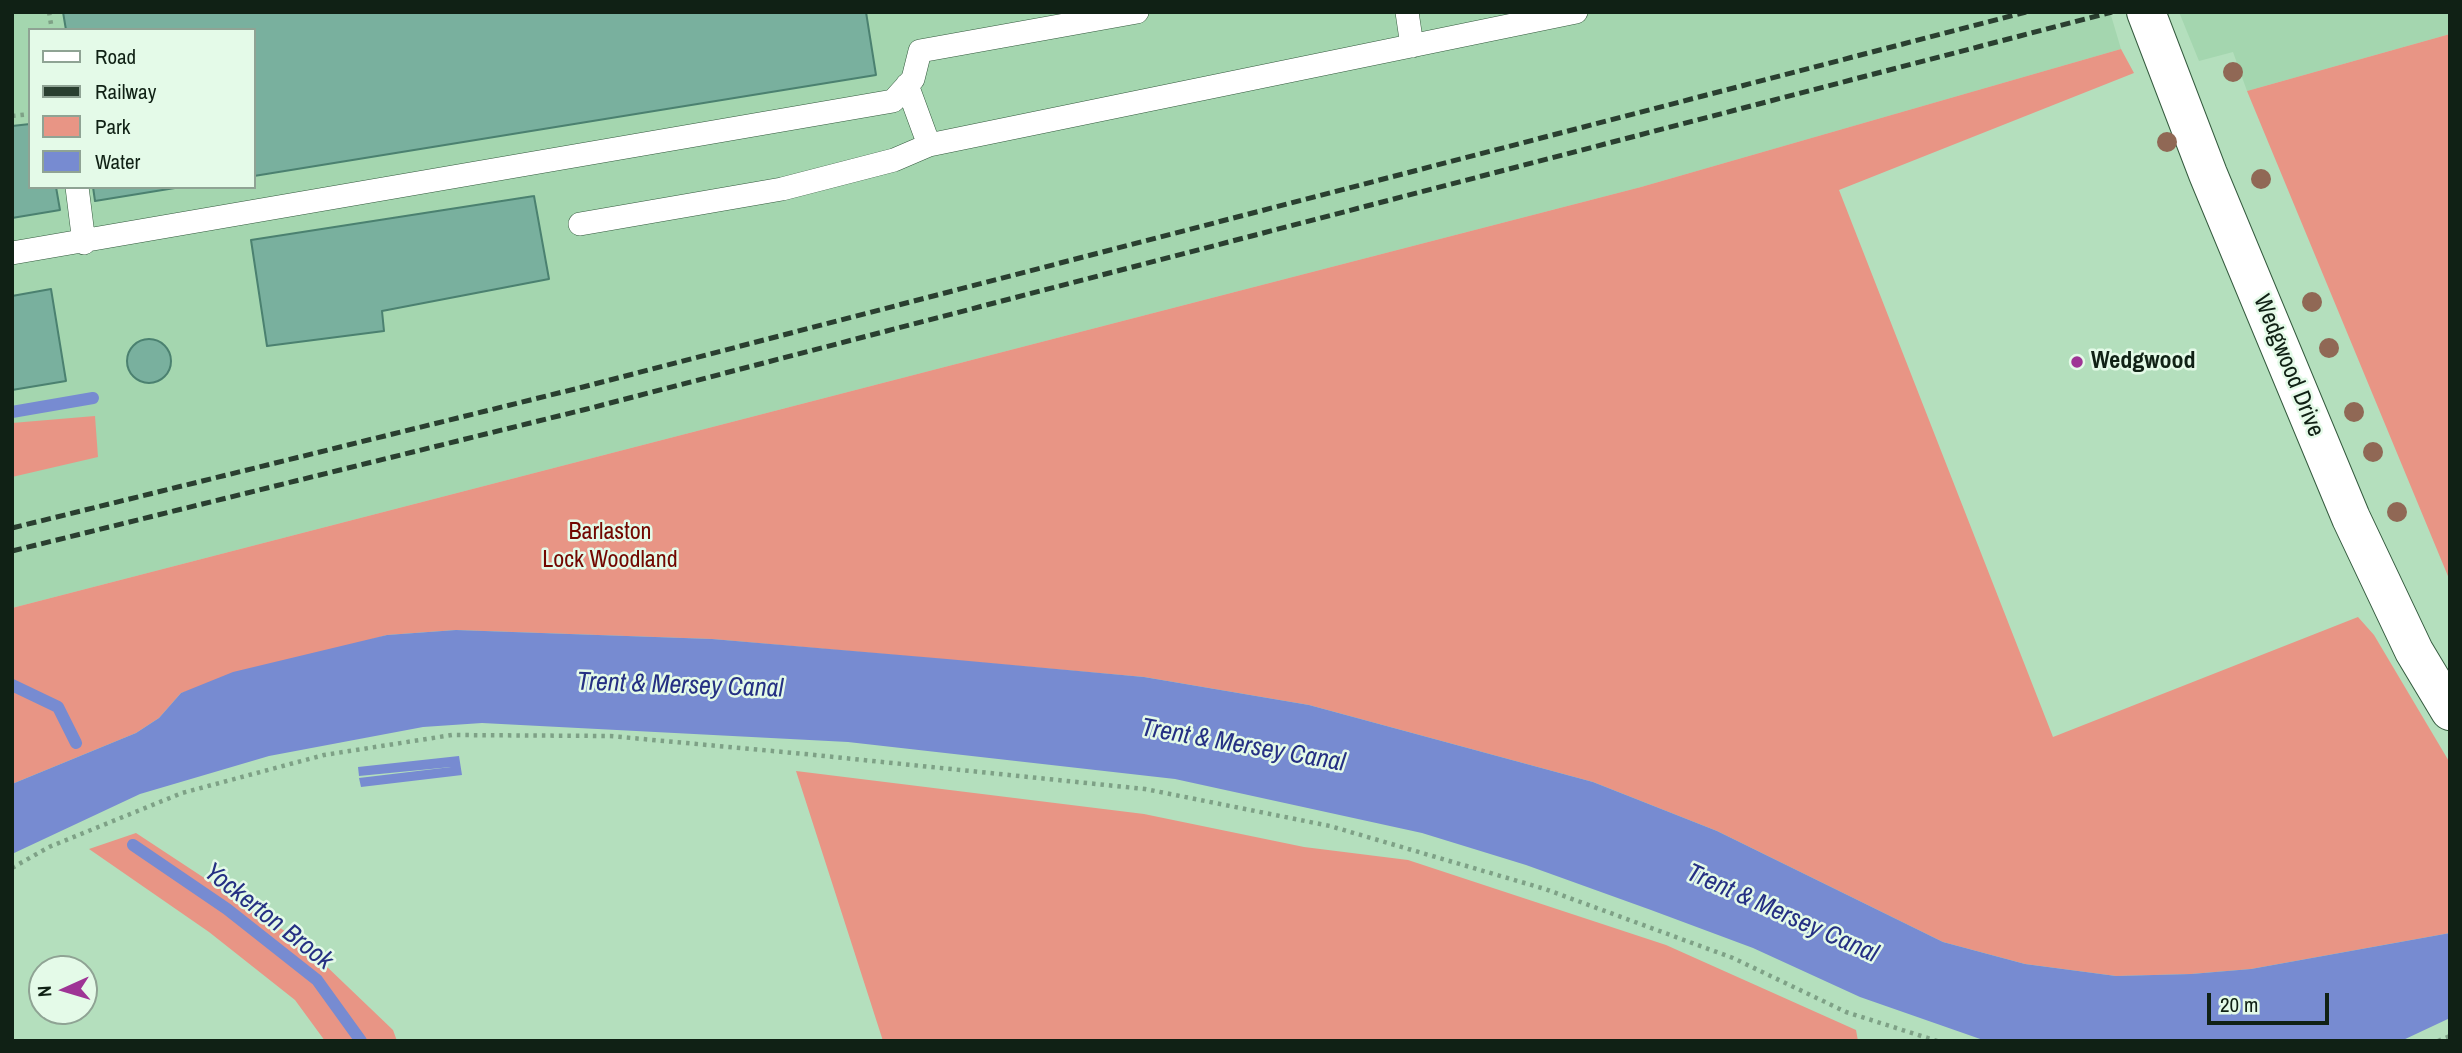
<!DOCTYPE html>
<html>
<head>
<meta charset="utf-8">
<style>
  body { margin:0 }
  #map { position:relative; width:2462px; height:1053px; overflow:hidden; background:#b4dfbd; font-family:"Archivo Narrow",sans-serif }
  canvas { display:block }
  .frame { position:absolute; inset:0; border:14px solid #102115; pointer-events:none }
  .legend { position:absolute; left:28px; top:28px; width:228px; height:161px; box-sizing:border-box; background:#e4fae8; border:2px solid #8fa394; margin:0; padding:9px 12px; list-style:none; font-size:21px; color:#102115 }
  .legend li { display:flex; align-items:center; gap:14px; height:35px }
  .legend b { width:35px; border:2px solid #8fa394 }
  .north { position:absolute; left:28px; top:955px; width:70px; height:70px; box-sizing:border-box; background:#e4fae8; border:2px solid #8fa394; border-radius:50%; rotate:266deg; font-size:19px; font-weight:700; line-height:28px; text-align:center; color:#102115 }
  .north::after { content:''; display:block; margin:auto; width:24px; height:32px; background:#9e3495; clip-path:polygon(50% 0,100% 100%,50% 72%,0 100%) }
  .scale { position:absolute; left:2207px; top:993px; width:122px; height:32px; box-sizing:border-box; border:4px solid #102115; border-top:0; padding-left:9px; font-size:21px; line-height:24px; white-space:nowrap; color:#102115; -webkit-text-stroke:5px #e4fae8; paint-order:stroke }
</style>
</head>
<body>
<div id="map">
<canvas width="2462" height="1053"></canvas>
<div class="frame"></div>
<ul class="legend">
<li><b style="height:9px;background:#fff"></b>Road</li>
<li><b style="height:9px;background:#2a3f30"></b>Railway</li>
<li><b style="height:19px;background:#e89585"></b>Park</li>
<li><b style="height:19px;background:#778bd1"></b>Water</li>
</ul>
<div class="north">N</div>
<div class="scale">20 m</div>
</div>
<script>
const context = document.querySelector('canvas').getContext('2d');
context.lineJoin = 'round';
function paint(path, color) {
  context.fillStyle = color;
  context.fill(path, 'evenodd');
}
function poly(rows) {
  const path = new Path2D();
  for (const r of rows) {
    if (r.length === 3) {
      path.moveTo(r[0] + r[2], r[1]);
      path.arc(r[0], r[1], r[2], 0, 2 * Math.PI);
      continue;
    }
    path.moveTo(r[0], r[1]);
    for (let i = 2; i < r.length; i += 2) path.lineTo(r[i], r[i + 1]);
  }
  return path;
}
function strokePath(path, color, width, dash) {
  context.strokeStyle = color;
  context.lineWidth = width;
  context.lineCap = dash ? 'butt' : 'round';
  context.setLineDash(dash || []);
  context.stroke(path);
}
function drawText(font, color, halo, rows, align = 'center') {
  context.font = font + ' "Archivo Narrow",sans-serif';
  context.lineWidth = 5;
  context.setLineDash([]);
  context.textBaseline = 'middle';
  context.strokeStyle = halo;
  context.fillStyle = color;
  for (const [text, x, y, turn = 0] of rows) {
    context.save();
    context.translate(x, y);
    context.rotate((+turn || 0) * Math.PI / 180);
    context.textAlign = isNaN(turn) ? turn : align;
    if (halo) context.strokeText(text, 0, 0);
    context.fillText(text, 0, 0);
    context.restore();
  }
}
paint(poly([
  [12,12,2110,12,2121,49,1641,187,12,608],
  [30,30,254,30,254,187,30,187],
  [2179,12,2450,12,2450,34,2247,91,2233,52,2199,61]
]), '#a4d6af');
paint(poly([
  [2450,34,2450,581,2247,91],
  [2121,49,2134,73,1839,190,2053,737,2358,617,2374,635,2450,763,2450,933,2251,969,2191,974,2116,976,2025,964,1943,942,1717,831,1593,782,1309,705,1144,677,712,639,456,630,387,635,181,693,159,718,136,733,12,784,12,608,1641,187],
  [95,416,98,457,12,477,12,423],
  [796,771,1144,814,1304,847,1408,860,1666,945,1856,1030,1858,1041,883,1041],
  [136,833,300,941,393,1030,397,1041,325,1041,295,1000,209,932,89,849]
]), '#e89585');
paint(poly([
  [456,630,712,639,947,659,1144,677,1309,705,1593,782,1717,831,1943,942,2025,964,2116,976,2191,974,2251,969,2450,933,2450,1018,2401,1041,1986,1041,1860,997,1753,948,1651,910,1526,865,1422,833,1175,779,848,742,482,723,423,727,269,756,140,794,12,854,12,784,136,733,159,718,181,693,233,672,387,635],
  [459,756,462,775,361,787,359,778,451,767,359,776,358,767]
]), '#778bd1');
strokePath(poly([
  [12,412,93,398],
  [12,685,58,707,76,743],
  [133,845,227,909,317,980,361,1041]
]), '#778bd1', 12);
const building = poly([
  [63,12,866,12,876,75,254,176,254,30,66,30,63,12],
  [30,124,30,187,56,187,60,210,12,218,12,126,30,124],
  [93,187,181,187,95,201,93,187],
  [534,196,549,279,382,311,384,331,267,346,251,240,534,196],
  [51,289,66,381,12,390,12,296,51,289],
  [149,361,22]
]);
paint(building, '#79b09e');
strokePath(building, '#4b8170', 2);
const lane = poly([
  [1407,12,1412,46],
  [929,145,1576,12],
  [77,187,84,243],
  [580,224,782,189,894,160,929,145,907,85],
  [12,253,893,101,913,79,920,51,1137,12]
]);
const street = poly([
  [2146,12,2208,174,2351,518,2414,651,2450,711]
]);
strokePath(lane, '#345a3e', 24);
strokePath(street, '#345a3e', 40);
strokePath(poly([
  [49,12,52,30],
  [12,116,30,114],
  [12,868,49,847,182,793,324,755,452,735,610,736,805,754,1145,789,1330,826,1545,889,1733,958,1846,1012,1937,1041],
  [2438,1041,2450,1036]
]), '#7ea186', 4.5, [3.5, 5]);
strokePath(lane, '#fff', 23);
strokePath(street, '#fff', 38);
strokePath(poly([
  [12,528,583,387,2026,12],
  [12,551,587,409,2112,12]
]), '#2a3f30', 5, [10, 5]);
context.fillStyle = '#906855';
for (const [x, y] of [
  [2233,72],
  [2167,142],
  [2261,179],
  [2312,302],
  [2329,348],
  [2354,412],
  [2373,452],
  [2397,512]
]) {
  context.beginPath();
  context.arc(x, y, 10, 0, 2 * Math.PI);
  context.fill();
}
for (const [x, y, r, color] of [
  [2077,362,7,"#9e3495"]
]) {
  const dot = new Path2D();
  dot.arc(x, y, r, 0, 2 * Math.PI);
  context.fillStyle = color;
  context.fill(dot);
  strokePath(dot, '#e4fae8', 2.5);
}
drawText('bold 24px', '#102115', '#e4fae8', [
  ["Wedgwood",2091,362]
], 'left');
drawText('24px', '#102115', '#e4fae8', [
  ["Wedgwood Drive",2288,366,68]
]);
drawText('24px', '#720700', '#e4fae8', [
  ["Barlaston",610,533],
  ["Lock Woodland",610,561]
]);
drawText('italic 26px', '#253083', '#e4fae8', [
  ["Trent & Mersey Canal",680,686,2],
  ["Trent & Mersey Canal",1243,746,10],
  ["Trent & Mersey Canal",1782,914,24],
  ["Yockerton Brook",268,917,38]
]);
</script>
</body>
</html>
